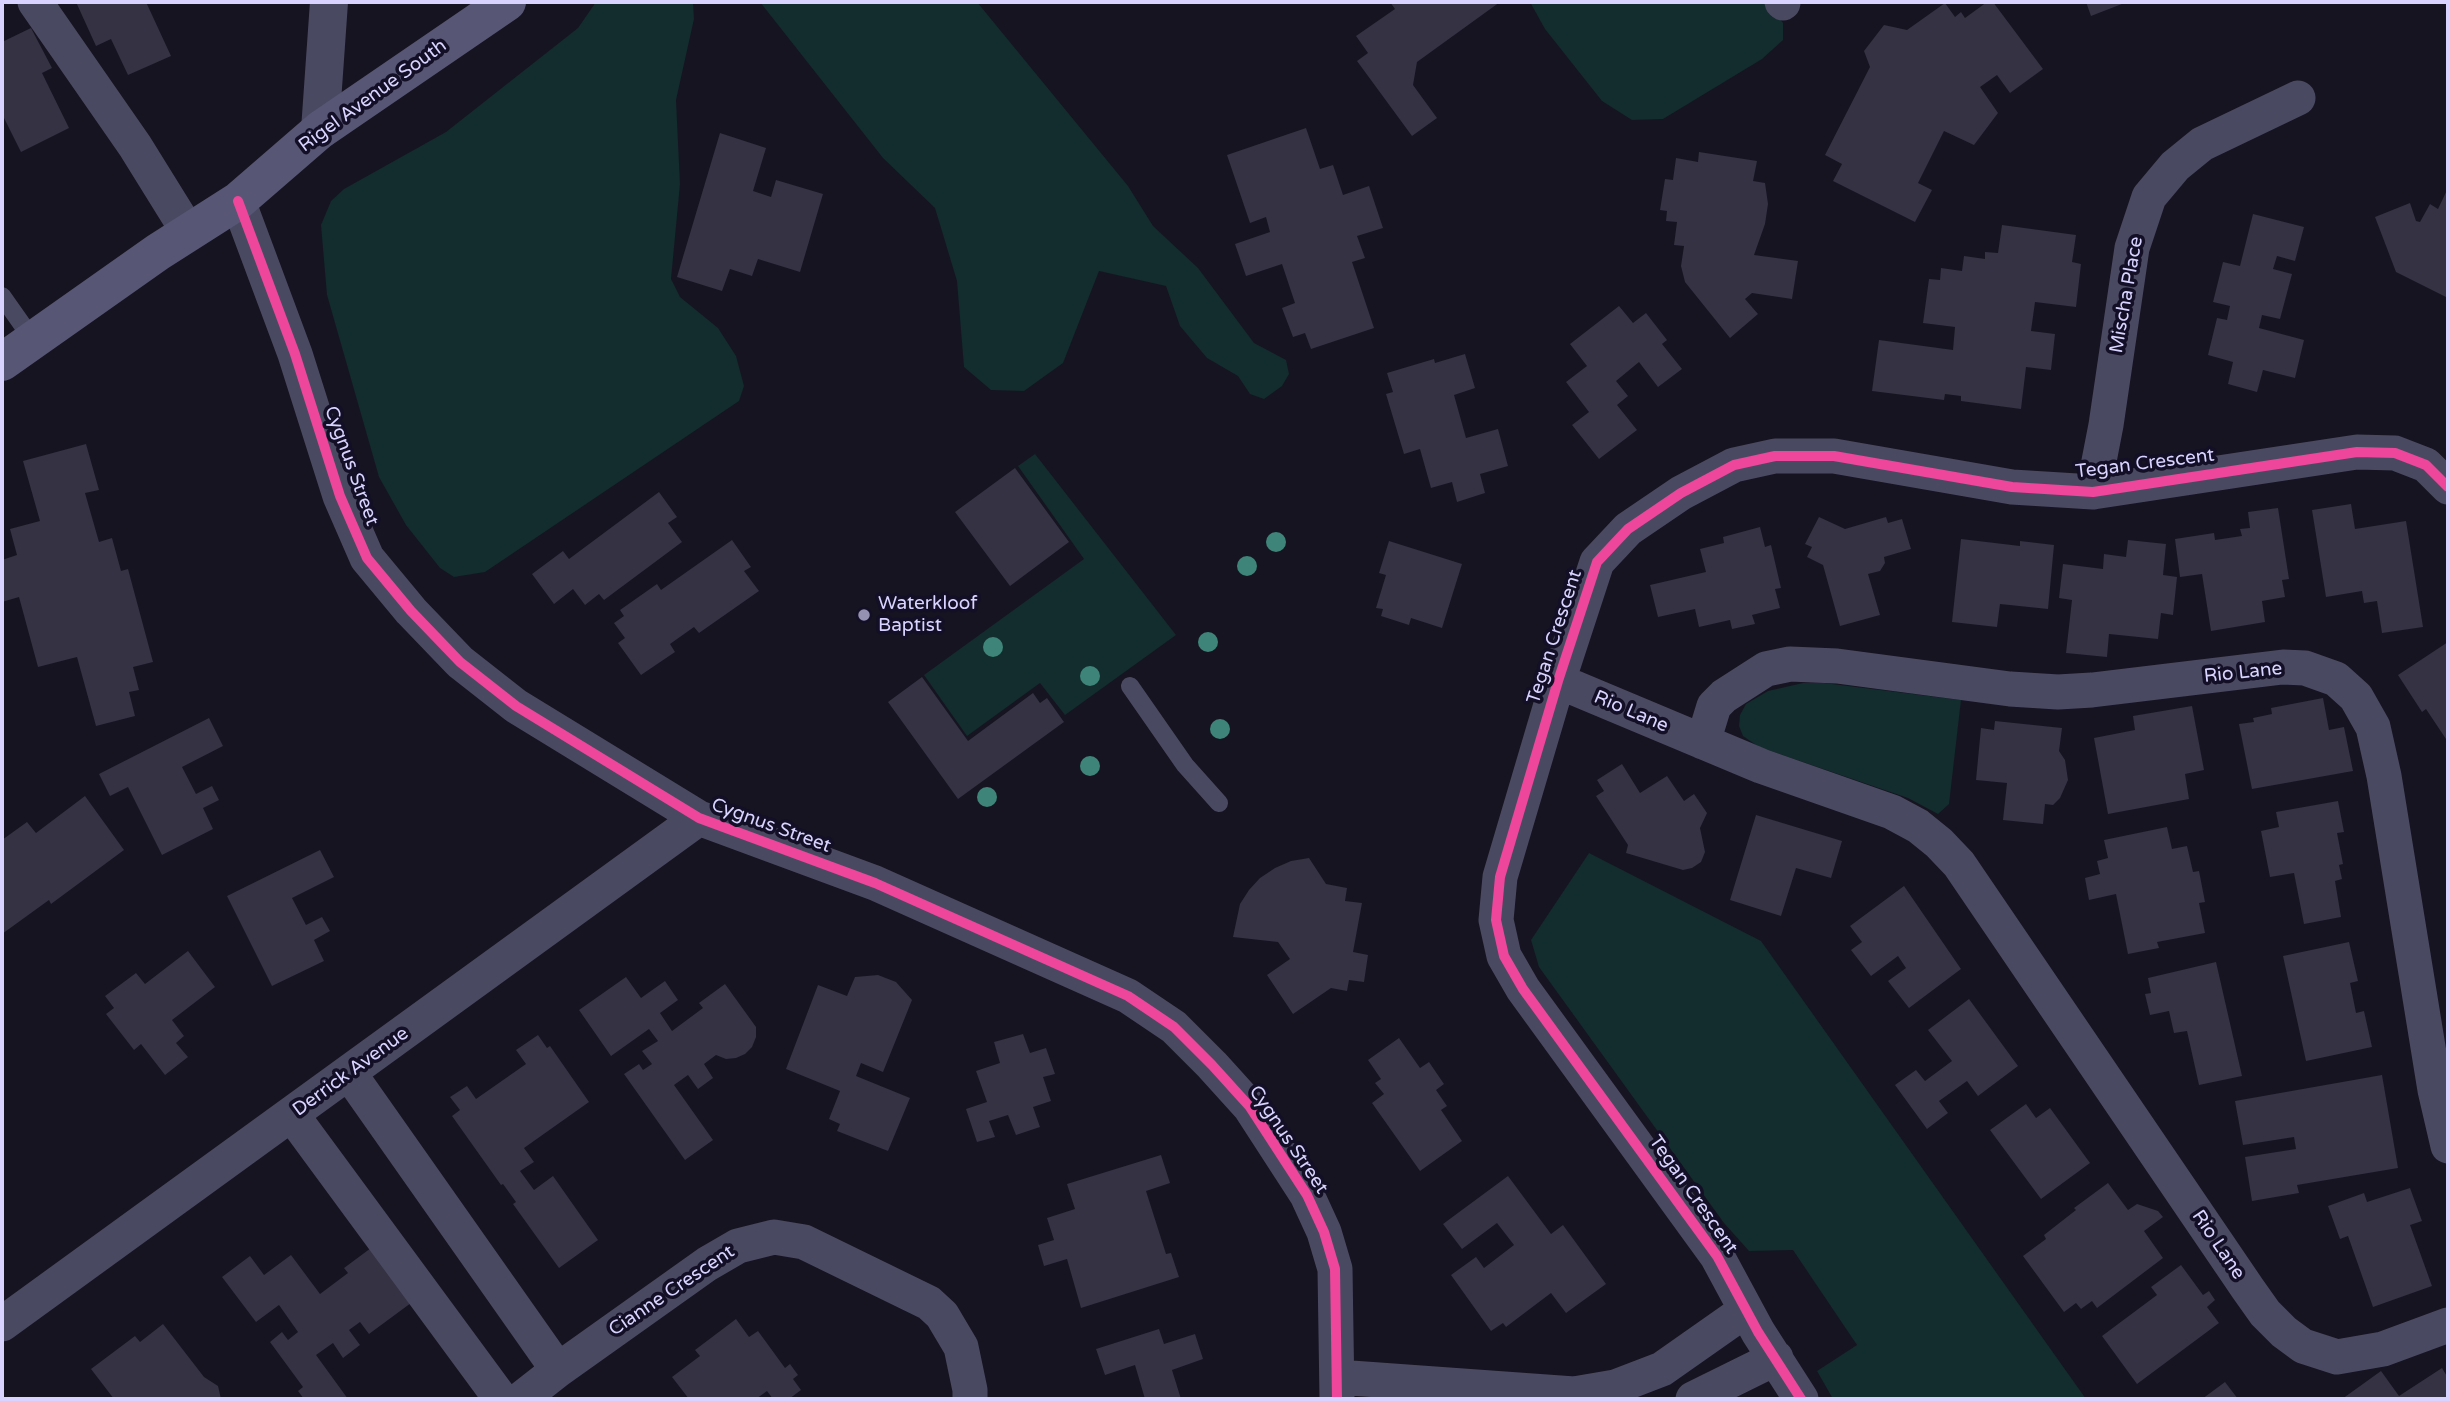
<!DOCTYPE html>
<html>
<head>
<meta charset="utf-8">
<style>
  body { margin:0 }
  #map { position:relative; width:2450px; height:1401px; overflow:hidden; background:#161421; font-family:"Varela Round",sans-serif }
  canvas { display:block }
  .frame { position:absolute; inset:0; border:4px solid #d9d4ff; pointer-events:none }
</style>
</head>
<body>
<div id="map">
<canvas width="2450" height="1401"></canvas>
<div class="frame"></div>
</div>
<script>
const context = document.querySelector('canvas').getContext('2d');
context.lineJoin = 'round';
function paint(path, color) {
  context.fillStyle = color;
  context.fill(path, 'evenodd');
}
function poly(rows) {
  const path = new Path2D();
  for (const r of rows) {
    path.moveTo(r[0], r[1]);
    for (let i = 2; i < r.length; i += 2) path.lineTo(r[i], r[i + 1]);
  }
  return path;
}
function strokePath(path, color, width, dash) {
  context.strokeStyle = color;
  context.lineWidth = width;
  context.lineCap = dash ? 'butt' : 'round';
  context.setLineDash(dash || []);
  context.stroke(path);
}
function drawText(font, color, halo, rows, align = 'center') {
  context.font = font + ' "Varela Round",sans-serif';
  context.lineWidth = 7;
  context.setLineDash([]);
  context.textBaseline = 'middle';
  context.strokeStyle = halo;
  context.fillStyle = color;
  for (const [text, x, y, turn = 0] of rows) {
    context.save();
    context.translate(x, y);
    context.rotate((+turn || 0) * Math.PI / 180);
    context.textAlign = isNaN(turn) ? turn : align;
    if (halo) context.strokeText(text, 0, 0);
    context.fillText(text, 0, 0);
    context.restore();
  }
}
paint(poly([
  [596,2,693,2,694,19,676,100,680,184,671,279,680,297,718,328,736,356,744,386,739,401,485,572,454,577,440,568,406,525,379,477,327,295,321,225,331,201,344,189,446,132,578,28],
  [760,2,977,2,1128,186,1153,226,1198,268,1254,343,1286,360,1289,374,1282,386,1264,399,1250,394,1238,376,1207,358,1180,326,1166,286,1099,271,1063,363,1024,391,991,390,964,367,957,281,935,208,883,158],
  [1530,2,1767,2,1783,23,1783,40,1762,59,1663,119,1632,120,1602,101,1545,29],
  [1035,454,1176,635,1065,715,1040,683,967,736,924,675,1084,559,1018,466],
  [1803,683,1824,683,1961,700,1949,804,1938,814,1908,798,1759,747,1743,736,1739,726,1740,715,1746,704,1768,691],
  [1589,853,1761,941,2086,1399,1833,1399,1817,1371,1857,1345,1793,1250,1749,1251,1724,1223,1539,967,1531,940]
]), '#132c2d');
paint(poly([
  [76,2,146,2,171,56,128,75,111,39,96,46],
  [1390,2,1500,2,1417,62,1413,85,1437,118,1412,136,1357,61,1368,53,1356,36,1395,9],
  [1987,2,1993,2,2043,69,2010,93,1997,75,1980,87,1998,113,1974,145,1944,131,1918,183,1932,190,1915,222,1833,181,1842,164,1825,155,1870,67,1864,51,1884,25,1907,30,1945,3,1955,17,1961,12,1965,18],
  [2086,2,2127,2,2091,16],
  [31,28,52,68,42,73,69,128,21,152,4,118,2,119,2,42],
  [1306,128,1320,169,1333,165,1343,195,1369,186,1383,228,1357,236,1365,258,1352,262,1374,328,1311,349,1305,333,1293,337,1282,308,1295,303,1282,264,1246,276,1235,244,1270,232,1266,217,1250,223,1227,155],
  [720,133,766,148,753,191,771,197,776,180,823,194,800,272,758,259,752,276,730,269,722,291,677,277],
  [1699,152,1757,161,1753,181,1765,183,1768,204,1765,224,1754,255,1798,261,1792,299,1752,293,1745,299,1758,314,1730,338,1685,282,1681,266,1684,246,1674,245,1677,222,1666,221,1667,211,1660,210,1665,179,1673,180,1676,158,1698,162],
  [2448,188,2448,298,2396,272,2375,217,2410,203,2416,221,2420,222,2430,204,2438,209],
  [2253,214,2304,227,2295,261,2277,256,2273,269,2292,274,2280,319,2262,315,2259,328,2304,340,2295,378,2263,370,2257,392,2228,384,2233,362,2208,355,2217,318,2227,320,2230,306,2213,302,2223,262,2240,266],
  [2002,225,2076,235,2072,262,2081,264,2076,307,2035,302,2031,331,2055,334,2051,370,2026,367,2021,409,1961,401,1961,396,1945,394,1944,400,1872,391,1879,340,1953,350,1955,327,1923,323,1929,279,1940,280,1941,268,1962,271,1964,256,1985,259,1985,252,1998,253],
  [1619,306,1633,323,1646,313,1667,340,1662,344,1682,369,1658,387,1639,362,1616,381,1628,396,1617,405,1637,430,1599,459,1572,425,1589,412,1566,382,1587,366,1570,344],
  [1465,354,1475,388,1454,395,1466,438,1498,429,1508,466,1480,474,1485,493,1457,502,1452,482,1431,488,1420,449,1404,454,1386,394,1393,392,1387,373,1434,359,1435,363],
  [86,444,99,490,85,493,99,542,112,538,121,571,128,569,153,662,133,667,139,690,129,692,135,716,96,726,77,657,38,667,19,597,2,602,2,560,17,555,10,529,40,521,23,461],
  [1015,468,1069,542,1010,586,955,512],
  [659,492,677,517,668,523,682,542,604,600,599,594,585,605,573,589,554,604,532,574,563,551,569,559],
  [2351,504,2355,529,2406,521,2423,627,2382,633,2377,601,2364,603,2362,591,2326,597,2312,510],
  [2278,508,2289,579,2282,580,2285,597,2262,601,2265,622,2211,631,2202,574,2180,577,2175,539,2214,533,2215,540,2242,536,2240,529,2250,528,2248,512],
  [1819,517,1845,529,1886,517,1888,523,1902,519,1911,549,1884,557,1885,563,1880,571,1868,574,1880,615,1840,626,1823,565,1807,557,1812,547,1805,544],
  [1760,527,1765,547,1771,545,1781,588,1775,589,1780,608,1752,615,1755,624,1732,629,1730,620,1699,627,1695,609,1658,617,1650,585,1706,572,1700,549,1724,543,1723,537],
  [1961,539,2020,546,2020,541,2054,545,2048,609,2000,604,1997,627,1952,622],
  [732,540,751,567,744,571,759,591,699,633,694,627,670,644,675,652,641,675,618,643,625,638,614,623,624,616,620,610,657,584,661,590],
  [2128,540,2166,544,2163,575,2177,577,2173,615,2161,613,2158,639,2109,634,2107,657,2066,653,2072,600,2059,598,2063,564,2103,569,2104,554,2126,557],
  [1389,541,1462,564,1442,628,1411,618,1409,625,1381,616,1383,609,1376,608,1386,575,1379,573],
  [2448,642,2448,742,2426,709,2422,712,2398,675],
  [922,677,968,741,1033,693,1040,703,1047,698,1064,722,958,799,888,702],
  [2323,698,2329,730,2344,727,2353,771,2252,789,2239,724,2254,722,2253,718,2272,714,2271,708],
  [2192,706,2204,770,2185,774,2189,799,2108,814,2094,738,2135,730,2133,716],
  [209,718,223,746,182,767,196,794,212,786,219,800,203,808,213,829,162,855,128,787,110,796,99,774],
  [1995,721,2062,728,2059,751,2065,760,2068,780,2060,798,2053,805,2045,804,2043,824,2003,820,2007,783,1976,780,1981,728,1994,730],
  [1622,764,1640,793,1667,776,1684,801,1694,794,1707,813,1700,828,1705,852,1701,862,1692,868,1683,870,1626,853,1628,845,1596,796,1604,791,1597,780],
  [85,796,124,850,51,904,49,900,2,934,2,840,27,822,36,833],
  [2338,801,2344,832,2337,833,2343,864,2339,865,2342,879,2335,881,2341,917,2304,924,2294,873,2270,877,2261,831,2279,827,2276,812],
  [1756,815,1842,841,1831,878,1796,868,1781,916,1730,900],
  [2167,827,2172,849,2187,846,2193,872,2199,871,2205,902,2199,903,2205,933,2157,942,2159,948,2128,954,2116,894,2089,900,2085,878,2100,874,2097,861,2108,858,2104,840],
  [320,850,334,877,292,898,306,925,322,917,330,931,314,940,324,961,272,986,227,896],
  [1309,858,1326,884,1347,888,1345,901,1362,903,1353,952,1368,955,1364,982,1349,980,1347,991,1331,988,1293,1014,1267,975,1290,959,1278,942,1233,937,1240,904,1249,890,1260,878,1275,868,1291,861],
  [1904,886,1961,969,1909,1008,1888,981,1906,968,1898,956,1871,976,1851,950,1862,942,1850,926],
  [2349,942,2358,981,2350,983,2356,1013,2364,1011,2372,1047,2306,1061,2283,956],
  [188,951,215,987,172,1020,184,1036,176,1043,188,1057,165,1075,141,1044,134,1050,106,1014,114,1008,105,996,136,973,145,984],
  [2216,962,2242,1076,2199,1085,2187,1031,2174,1033,2169,1011,2150,1015,2145,994,2151,993,2148,978],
  [878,975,896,982,912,1000,883,1072,861,1063,856,1076,910,1098,888,1151,837,1131,840,1124,829,1119,840,1091,786,1069,818,985,847,996,855,977],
  [626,977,641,998,665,981,678,1000,660,1013,672,1031,703,1008,699,1003,725,984,756,1027,756,1037,752,1047,745,1054,736,1058,726,1059,716,1055,704,1064,713,1078,698,1089,688,1075,674,1085,713,1140,685,1160,624,1074,639,1064,643,1070,652,1064,642,1051,658,1041,649,1029,611,1056,579,1010],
  [1969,999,2018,1066,1978,1096,1967,1081,1939,1101,1948,1113,1927,1129,1895,1085,1916,1070,1925,1081,1952,1061,1928,1030],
  [1023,1034,1030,1053,1046,1048,1055,1074,1043,1077,1051,1101,1033,1107,1040,1127,1016,1135,1008,1115,989,1121,995,1137,977,1142,966,1109,987,1102,976,1071,1000,1063,994,1042],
  [538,1035,547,1048,550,1046,589,1102,524,1148,534,1162,520,1171,534,1190,553,1176,598,1240,559,1268,513,1204,516,1202,503,1184,501,1185,452,1116,460,1110,450,1097,467,1086,476,1099,526,1064,516,1050],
  [1399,1038,1420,1068,1429,1062,1444,1084,1436,1090,1447,1106,1441,1110,1462,1141,1420,1171,1372,1103,1384,1094,1375,1083,1381,1079,1368,1060],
  [2382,1075,2398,1168,2297,1185,2299,1193,2252,1201,2245,1157,2296,1149,2294,1137,2243,1145,2235,1101],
  [2026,1104,2036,1118,2050,1108,2090,1163,2041,1199,1990,1130],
  [1161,1155,1170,1183,1146,1191,1166,1254,1171,1253,1179,1277,1081,1308,1067,1259,1044,1266,1038,1245,1054,1240,1047,1218,1075,1209,1067,1184],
  [1508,1176,1551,1234,1563,1225,1606,1284,1566,1313,1551,1293,1506,1327,1503,1323,1491,1331,1451,1275,1476,1257,1484,1268,1514,1245,1497,1223,1462,1249,1443,1224],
  [2108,1183,2128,1210,2137,1204,2158,1211,2163,1217,2144,1231,2163,1258,2097,1308,2092,1301,2081,1309,2076,1303,2064,1312,2023,1256,2046,1239,2044,1235,2076,1210,2074,1208],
  [2410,1188,2422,1221,2410,1225,2432,1286,2373,1307,2348,1236,2340,1239,2328,1206,2364,1193,2367,1202],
  [371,1248,411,1303,369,1334,360,1322,349,1330,360,1345,343,1358,333,1343,316,1355,348,1399,304,1399,298,1391,303,1387,270,1342,282,1332,288,1340,298,1332,279,1305,256,1322,222,1277,250,1256,264,1275,291,1255,320,1294,348,1273,344,1268],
  [2181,1265,2203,1295,2209,1291,2215,1300,2207,1307,2219,1323,2137,1384,2102,1336,2157,1295,2151,1287],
  [736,1319,749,1337,758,1331,785,1368,790,1364,798,1375,793,1379,801,1390,789,1399,773,1399,767,1391,756,1399,689,1399,672,1377,700,1356,695,1350],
  [163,1324,204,1377,218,1386,221,1399,114,1399,91,1369,135,1336,140,1342],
  [1159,1329,1164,1344,1195,1334,1203,1359,1172,1370,1181,1399,1145,1399,1135,1365,1105,1375,1096,1349],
  [2442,1368,2448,1378,2448,1399,2342,1399,2381,1371,2399,1396],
  [2225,1382,2238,1399,2202,1399]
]), '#343243');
strokePath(poly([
  [2,296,33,340],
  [1130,686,1185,765,1219,803]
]), '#4a4962', 18);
strokePath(poly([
  [35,2,135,146,189,233],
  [1782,2,1783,3],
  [238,201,295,354,340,496,367,558,411,611,460,662,516,706,699,818,875,883,1128,996,1174,1027,1212,1065,1250,1107,1307,1195,1324,1232,1335,1269,1337,1399],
  [2093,492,2106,425,2132,248,2149,197,2175,166,2202,144,2298,98],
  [1558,681,1761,766,1892,812,1918,826,1939,843,1959,864,2248,1289,2265,1313,2284,1332,2303,1346,2337,1357,2383,1349,2448,1325],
  [1703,742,1714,706,1724,696,1766,669,1790,664,1837,666,2010,689,2058,692,2092,690,2283,667,2305,668,2336,679,2356,697,2373,727,2384,776,2435,1090,2448,1146],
  [349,1073,558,1370],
  [292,1115,501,1399],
  [2,1324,699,818],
  [1337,1377,1574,1394,1615,1387,1662,1369,1746,1310],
  [521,1399,558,1370,707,1264,738,1246,774,1237,804,1242,929,1303,942,1315,961,1347,970,1390,970,1399],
  [1693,1399,1776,1358],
  [1801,1399,1758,1332,1717,1256,1523,989,1504,956,1496,920,1500,877,1558,681,1597,562,1628,529,1681,493,1734,465,1775,456,1834,456,2012,487,2093,492,2357,452,2395,453,2426,465,2448,487]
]), '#4a4962', 35);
strokePath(poly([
  [320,130,329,2]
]), '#4a4962', 38);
strokePath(poly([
  [2,362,158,252,238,201,320,130,507,2]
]), '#575674', 38);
strokePath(poly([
  [238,201,295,354,340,496,367,558,411,611,460,662,516,706,699,818,875,883,1128,996,1174,1027,1212,1065,1250,1107,1307,1195,1324,1232,1335,1269,1337,1399],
  [1801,1399,1758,1332,1717,1256,1523,989,1504,956,1496,920,1500,877,1558,681,1597,562,1628,529,1681,493,1734,465,1775,456,1834,456,2012,487,2093,492,2357,452,2395,453,2426,465,2448,487]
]), '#ed469a', 10);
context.fillStyle = '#3e8478';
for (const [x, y] of [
  [1276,542],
  [1247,566],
  [1208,642],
  [993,647],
  [1090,676],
  [1220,729],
  [1090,766],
  [987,797]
]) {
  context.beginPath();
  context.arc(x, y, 10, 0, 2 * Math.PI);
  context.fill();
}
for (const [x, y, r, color] of [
  [864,615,7,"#9591b1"]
]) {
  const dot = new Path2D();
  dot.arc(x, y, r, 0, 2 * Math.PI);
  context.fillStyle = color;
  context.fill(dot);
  strokePath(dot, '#130f26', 2.5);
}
drawText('19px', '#d9d4ff', '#130f26', [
  ["Rigel Avenue South",373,96,-36],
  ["Mischa Place",2127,295,-80],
  ["Tegan Crescent",2145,464,-7],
  ["Cygnus Street",351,466,70],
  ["Tegan Crescent",1555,637,-72],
  ["Rio Lane",2243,673,-6],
  ["Rio Lane",1631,712,23],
  ["Cygnus Street",771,826,20],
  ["Derrick Avenue",351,1072,-36],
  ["Cygnus Street",1288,1140,56],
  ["Tegan Crescent",1693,1195,55],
  ["Rio Lane",2218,1245,56],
  ["Cianne Crescent",672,1291,-34]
]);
drawText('19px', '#d9d4ff', '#130f26', [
  ["Waterkloof",878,604],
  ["Baptist",878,626]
], 'left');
</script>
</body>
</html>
